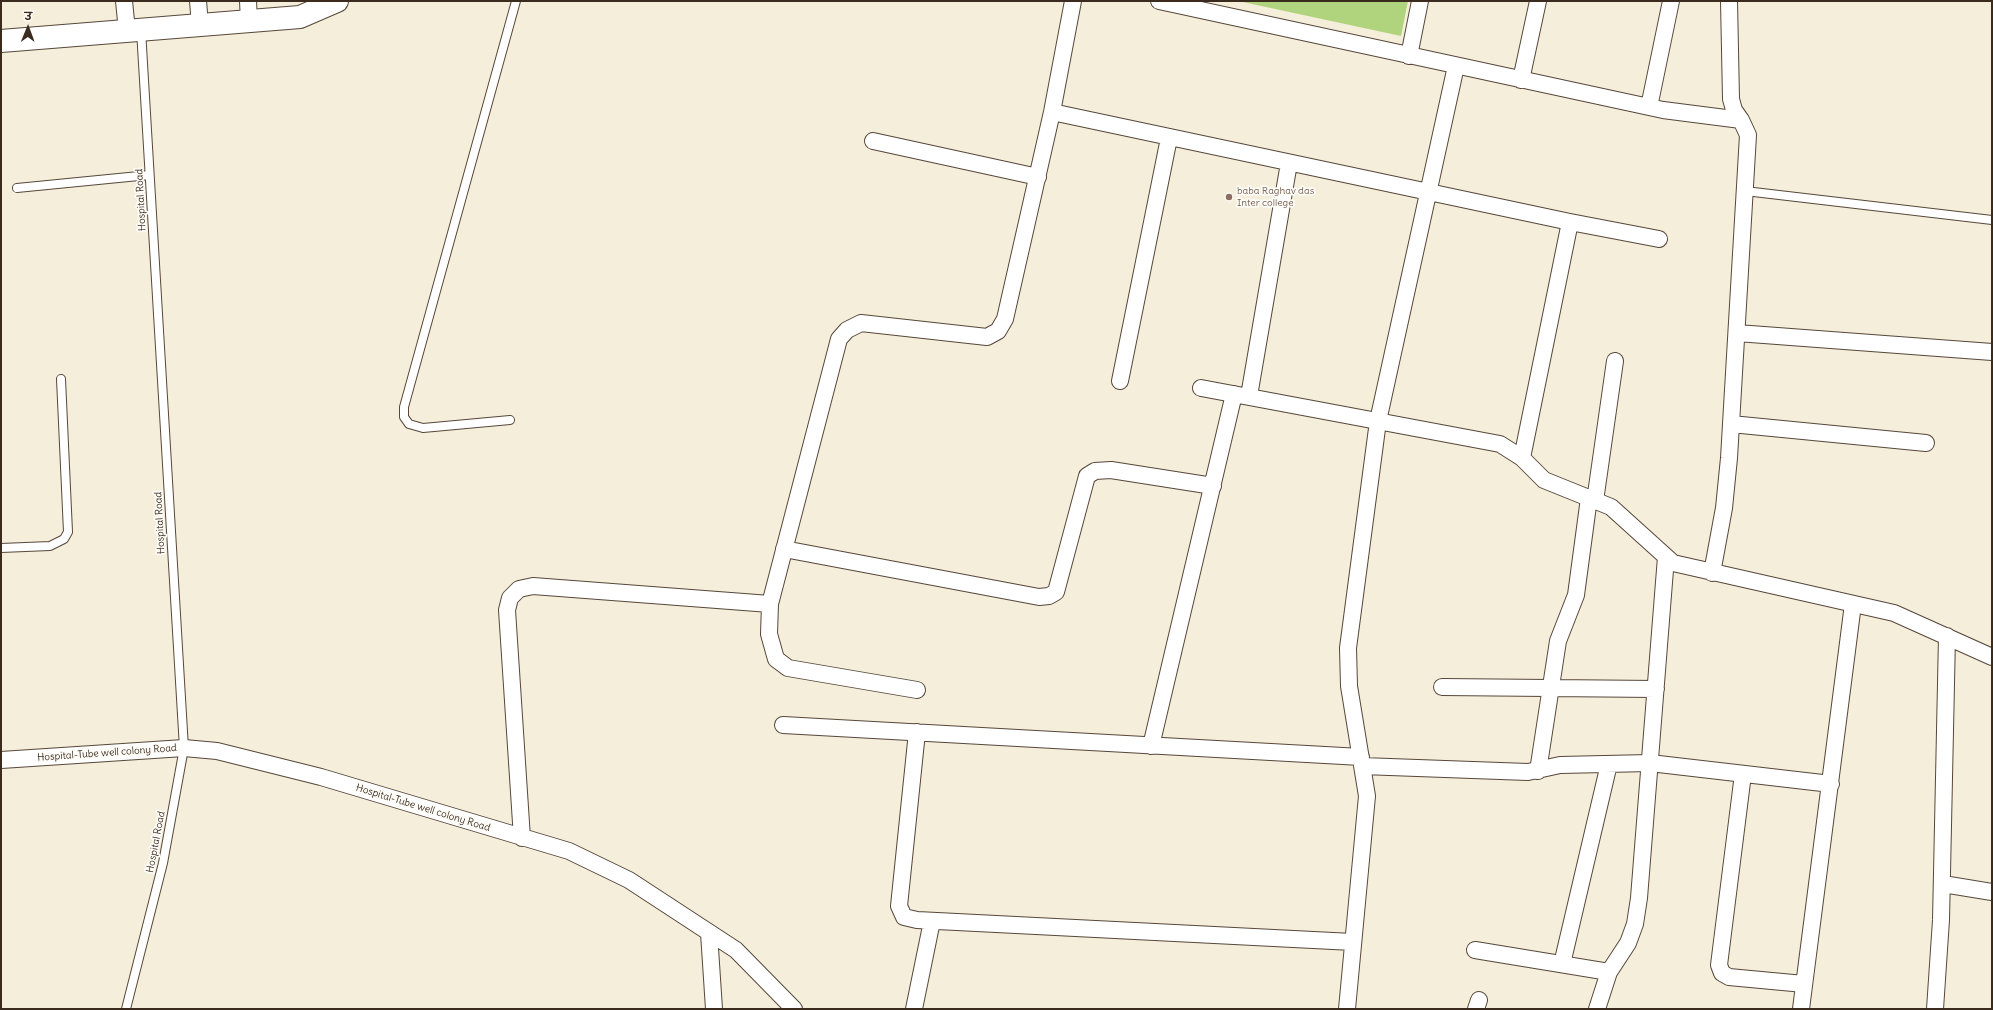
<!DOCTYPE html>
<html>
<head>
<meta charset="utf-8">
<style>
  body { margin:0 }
  #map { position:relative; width:1993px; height:1010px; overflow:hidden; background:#f4eedb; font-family:Delius,"Playpen Sans Deva",sans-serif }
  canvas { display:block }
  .frame { position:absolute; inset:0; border:2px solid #3b2a1e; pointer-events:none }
  .north { position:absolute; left:8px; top:8px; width:40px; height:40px; -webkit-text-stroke:3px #fdfcf7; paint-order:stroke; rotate:1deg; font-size:11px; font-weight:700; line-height:16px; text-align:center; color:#3b2a1e }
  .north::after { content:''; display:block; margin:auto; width:14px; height:18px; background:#3b2a1e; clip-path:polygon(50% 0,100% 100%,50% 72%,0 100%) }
</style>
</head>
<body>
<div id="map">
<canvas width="1993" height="1010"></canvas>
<div class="frame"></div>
<div class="north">उ</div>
</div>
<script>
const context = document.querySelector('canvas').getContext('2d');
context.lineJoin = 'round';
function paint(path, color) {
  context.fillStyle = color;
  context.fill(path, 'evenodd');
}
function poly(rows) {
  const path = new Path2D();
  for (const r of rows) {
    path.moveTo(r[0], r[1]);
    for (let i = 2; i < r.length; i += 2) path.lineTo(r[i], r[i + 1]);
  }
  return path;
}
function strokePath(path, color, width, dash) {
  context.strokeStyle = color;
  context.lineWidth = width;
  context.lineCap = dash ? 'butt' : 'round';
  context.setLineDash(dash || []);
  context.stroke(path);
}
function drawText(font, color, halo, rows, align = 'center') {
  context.font = font + ' Delius,sans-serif';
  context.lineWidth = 3.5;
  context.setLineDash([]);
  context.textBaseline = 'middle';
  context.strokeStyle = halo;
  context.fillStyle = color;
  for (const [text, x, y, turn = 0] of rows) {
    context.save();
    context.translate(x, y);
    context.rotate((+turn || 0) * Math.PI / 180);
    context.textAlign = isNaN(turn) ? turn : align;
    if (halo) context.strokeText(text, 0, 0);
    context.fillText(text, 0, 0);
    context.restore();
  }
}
paint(poly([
  [1238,1,1408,1,1401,36]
]), '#b0d47e');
const lane = poly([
  [17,188,149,175],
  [1745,191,1992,220],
  [510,420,423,428,409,424,404,417,404,407,516,1],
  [1,548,50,546,64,539,68,532,61,379],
  [126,1009,163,863,184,748,141,30]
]);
const street = poly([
  [124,1,127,31],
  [198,1,200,25],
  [248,1,249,21],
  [1159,1,1663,110,1741,120],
  [1409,56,1420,1],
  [1521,80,1538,1],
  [1649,107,1671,1],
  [1052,112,1570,222,1659,239],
  [873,141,1038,177],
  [1737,333,1992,352],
  [1120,381,1169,138],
  [1201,388,1500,444,1522,458,1544,480,1611,507,1673,563,1894,613,1992,657],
  [1249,396,1289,163],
  [1731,424,1926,443],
  [1522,458,1570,222],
  [1595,501,1615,361],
  [784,549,1039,597,1049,596,1056,592,1087,476,1095,471,1111,470,1213,486],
  [1712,573,1724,508,1729,458,1748,135,1741,120,1734,110,1731,99,1729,1],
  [1442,687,1656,689],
  [917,690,788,668,776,659,769,634,770,604,839,339,847,330,861,323,987,337,998,331,1005,319,1052,112,1073,1],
  [783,725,1361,757],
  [917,732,899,906,904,917,917,920,1353,942],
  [1151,746,1234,394],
  [1,760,184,748,217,751,321,777,569,851,629,880,736,950,794,1009],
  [1362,766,1528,772,1560,765,1650,763,1831,784],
  [1538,771,1558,641,1576,595,1589,498],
  [1743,774,1719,965,1722,973,1729,977,1804,984],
  [522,838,507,610,510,598,519,589,533,586,770,604],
  [1943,884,1992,892],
  [709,933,714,1009],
  [1475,950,1609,972],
  [1562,964,1609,764],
  [914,1009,932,921],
  [1347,1009,1367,796,1349,686,1348,648,1378,421,1456,66],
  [1476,1009,1479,1000],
  [1597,1009,1609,972,1628,943,1635,924,1639,898,1666,557],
  [1801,1009,1853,604],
  [1935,1009,1941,920,1947,636]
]);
const secondary = poly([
  [1,41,300,17,337,1]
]);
strokePath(lane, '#57473a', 10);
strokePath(street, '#57473a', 18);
strokePath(secondary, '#57473a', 24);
strokePath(lane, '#fff', 8);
strokePath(street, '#fff', 16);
strokePath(secondary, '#fff', 22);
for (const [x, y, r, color] of [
  [1229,197,4,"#8d6e63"]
]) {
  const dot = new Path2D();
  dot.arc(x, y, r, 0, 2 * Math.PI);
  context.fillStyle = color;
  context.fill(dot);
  strokePath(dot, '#fdfcf7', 1.5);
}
drawText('10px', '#785e54', '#fdfcf7', [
  ["baba Raghav das",1237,191],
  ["Inter college",1237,203]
], 'left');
drawText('10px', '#3b2a1e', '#fdfcf7', [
  ["Hospital Road",141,200,-93],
  ["Hospital Road",160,523,-93],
  ["Hospital-Tube well colony Road",107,753,-4],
  ["Hospital-Tube well colony Road",423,808,17],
  ["Hospital Road",156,842,-79]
]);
</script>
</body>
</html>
